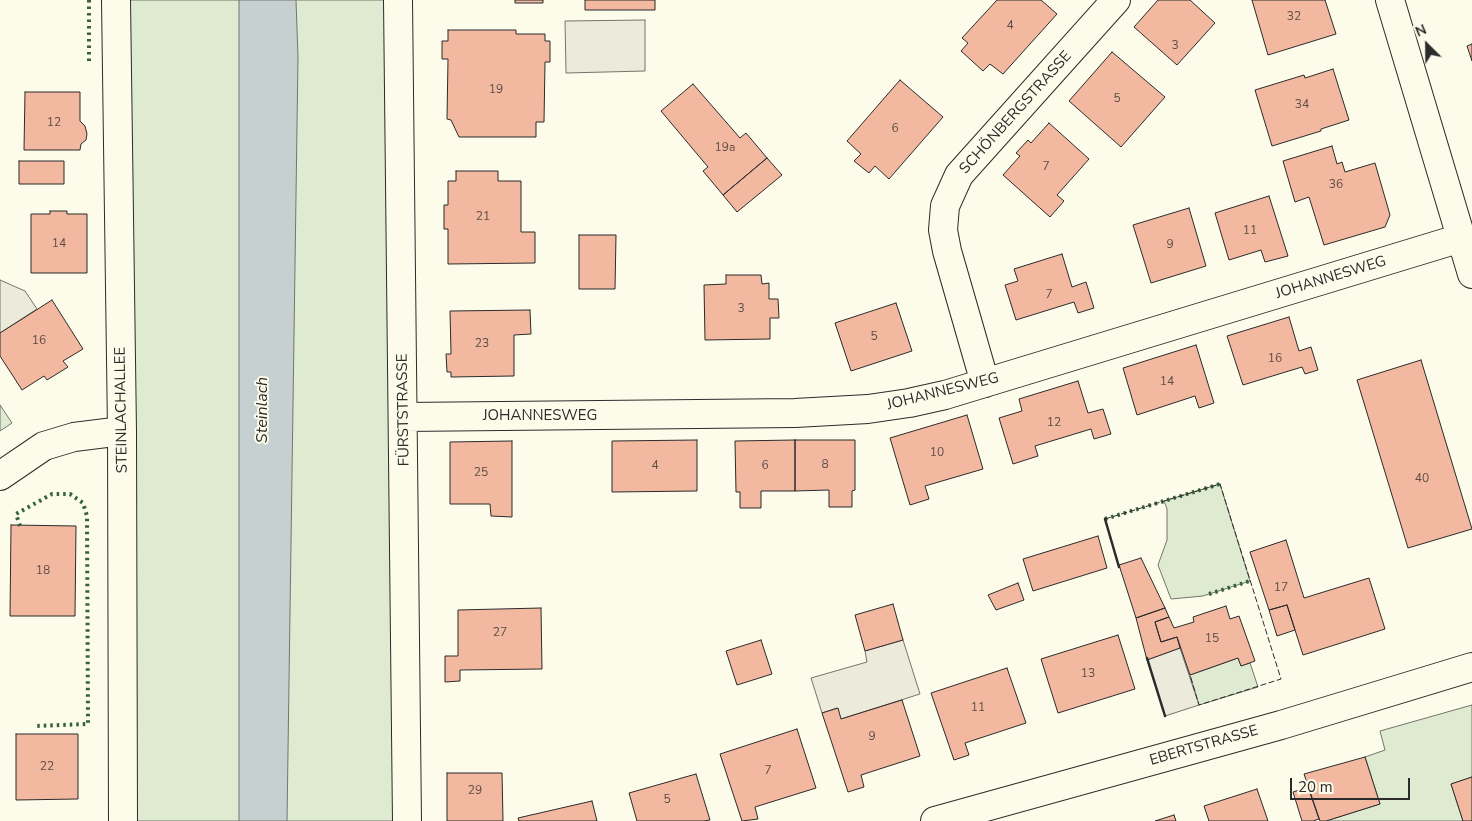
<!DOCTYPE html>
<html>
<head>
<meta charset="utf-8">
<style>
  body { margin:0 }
  #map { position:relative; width:1472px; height:821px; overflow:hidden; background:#fdfbea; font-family:"Nunito Sans",sans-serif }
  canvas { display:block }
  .north { position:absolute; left:1402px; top:20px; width:50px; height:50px; -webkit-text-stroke:4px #fdfbea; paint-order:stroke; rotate:337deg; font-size:14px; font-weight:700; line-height:20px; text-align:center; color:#2b2b2b }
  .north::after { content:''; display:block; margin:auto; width:18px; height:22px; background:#2b2b2b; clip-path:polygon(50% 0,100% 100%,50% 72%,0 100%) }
  .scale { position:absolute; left:1290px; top:778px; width:120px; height:22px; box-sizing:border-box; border:2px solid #2b2b2b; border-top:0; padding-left:6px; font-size:15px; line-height:18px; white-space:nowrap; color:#2b2b2b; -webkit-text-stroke:4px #fdfbea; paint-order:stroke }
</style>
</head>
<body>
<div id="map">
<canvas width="1472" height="821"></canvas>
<div class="north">N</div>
<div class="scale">20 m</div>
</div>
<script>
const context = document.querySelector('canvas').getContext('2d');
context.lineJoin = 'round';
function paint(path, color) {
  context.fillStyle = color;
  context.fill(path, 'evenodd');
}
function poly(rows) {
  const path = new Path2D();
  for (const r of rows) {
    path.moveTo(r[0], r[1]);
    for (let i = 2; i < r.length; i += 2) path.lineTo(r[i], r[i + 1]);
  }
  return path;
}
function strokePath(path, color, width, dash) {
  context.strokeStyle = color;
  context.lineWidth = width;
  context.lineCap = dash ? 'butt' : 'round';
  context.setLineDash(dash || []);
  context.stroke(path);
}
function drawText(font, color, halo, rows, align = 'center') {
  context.font = font + ' "Nunito Sans",sans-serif';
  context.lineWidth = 4;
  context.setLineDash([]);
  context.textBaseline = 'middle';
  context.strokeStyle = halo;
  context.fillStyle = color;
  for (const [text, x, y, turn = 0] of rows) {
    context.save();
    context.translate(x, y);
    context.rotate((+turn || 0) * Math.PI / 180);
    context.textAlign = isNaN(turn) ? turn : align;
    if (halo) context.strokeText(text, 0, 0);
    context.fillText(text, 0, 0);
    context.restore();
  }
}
const green = poly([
  [116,0,398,0,407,821,123,821,116,0],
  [0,405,12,423,0,431,0,405],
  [1220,484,1250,581,1203,596,1171,599,1158,565,1167,540,1167,509,1164,501,1220,484],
  [1238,658,1241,666,1250,663,1258,687,1199,705,1190,675,1238,658],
  [1472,705,1472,777,1451,784,1463,821,1326,821,1380,804,1365,757,1385,750,1380,731,1472,705]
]);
paint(green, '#deebd1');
strokePath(green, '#74746e', 1);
const parking = poly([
  [645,20,645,71,566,73,565,21,645,20],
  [0,280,25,291,37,309,0,333,0,280],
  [903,640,920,694,841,719,837,708,822,713,811,678,867,662,865,651,903,640],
  [1180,648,1199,705,1165,716,1147,660,1180,648]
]);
paint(parking, '#eceadb');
strokePath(parking, '#74746e', 1);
const water = poly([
  [239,0,296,0,298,57,287,821,239,821,239,0]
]);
paint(water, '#c7d0d0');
strokePath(water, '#74746e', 1);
const building = poly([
  [515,0,543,0,543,3,515,3,515,0],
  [585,0,655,0,655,10,585,10,585,0],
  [997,0,1041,0,1057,14,1003,74,990,64,983,71,961,51,968,43,962,38,997,0],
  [1158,0,1190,0,1215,23,1177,65,1134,27,1158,0],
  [1252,0,1325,0,1336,34,1268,55,1252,0],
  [448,30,516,30,516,34,545,34,545,41,550,41,550,62,545,62,544,122,536,122,536,137,459,137,451,120,447,119,448,59,442,59,442,41,448,41,448,30],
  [1472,44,1472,61,1467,46,1472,44],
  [1112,52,1165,97,1121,147,1069,101,1112,52],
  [1333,69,1349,120,1321,129,1321,131,1272,146,1255,90,1304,75,1305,78,1333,69],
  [900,80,943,117,889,179,875,166,869,173,854,161,861,154,847,141,900,80],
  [693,84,740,138,746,133,767,158,723,195,703,171,708,167,661,111,693,84],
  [25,92,80,92,80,121,85,126,87,134,86,140,81,144,80,150,24,150,25,92],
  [1049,123,1089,159,1057,195,1064,201,1050,217,1003,175,1020,156,1016,153,1028,140,1031,143,1049,123],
  [1332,146,1337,164,1342,162,1345,172,1375,163,1390,215,1385,227,1324,245,1309,197,1295,202,1283,161,1332,146],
  [767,158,782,175,737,212,723,195,767,158],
  [19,161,64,161,64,184,19,184,19,161],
  [456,171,498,171,498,181,521,181,521,232,535,232,535,263,448,264,448,229,444,229,444,205,448,205,448,181,456,181,456,171],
  [1269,196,1288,256,1265,262,1261,250,1229,260,1215,213,1269,196],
  [1189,208,1206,266,1151,283,1133,225,1189,208],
  [50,211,67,211,67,214,87,214,87,273,31,273,31,214,50,214,50,211],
  [579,235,616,235,615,289,579,289,579,235],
  [1062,254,1072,287,1086,282,1094,308,1078,313,1074,302,1016,320,1005,285,1018,281,1014,269,1062,254],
  [726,275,761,275,762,284,769,283,769,299,778,299,779,318,770,318,770,339,705,340,704,285,726,284,726,275],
  [52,300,83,349,63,361,68,367,47,380,44,376,22,390,0,356,0,333,52,300],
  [896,303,912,351,851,371,835,323,896,303],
  [530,310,531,334,514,335,514,376,451,377,451,372,447,372,446,354,451,354,450,311,530,310],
  [1289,317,1299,351,1311,347,1318,370,1305,374,1302,367,1243,385,1227,336,1289,317],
  [1196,345,1214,403,1199,408,1195,396,1137,415,1123,368,1196,345],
  [1421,360,1472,529,1408,548,1357,380,1421,360],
  [1078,381,1088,413,1103,409,1111,434,1094,439,1091,429,1035,446,1038,456,1013,464,999,418,1022,411,1019,399,1078,381],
  [967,415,983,469,925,486,929,499,910,505,890,438,967,415],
  [697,440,697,491,612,492,612,441,697,440],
  [795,440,855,440,855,490,852,491,852,507,829,507,829,490,795,491,795,440],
  [795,440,795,491,761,491,761,508,740,508,740,492,736,492,735,441,795,440],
  [512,441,512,517,491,516,490,504,450,504,450,442,512,441],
  [11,525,76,526,75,616,10,616,11,525],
  [1098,536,1107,568,1033,591,1023,559,1098,536],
  [1286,540,1304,598,1369,578,1385,629,1303,655,1287,605,1269,610,1250,552,1286,540],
  [1141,558,1165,608,1136,618,1119,565,1141,558],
  [1018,583,1024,600,996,610,988,595,1018,583],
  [893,604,903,640,865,651,855,615,893,604],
  [1287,605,1295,630,1277,636,1269,610,1287,605],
  [1226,606,1230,619,1239,616,1255,661,1241,666,1238,658,1190,675,1177,637,1161,642,1155,622,1169,617,1174,628,1194,622,1193,617,1226,606],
  [541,608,542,669,460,670,460,681,445,682,445,656,458,656,458,610,541,608],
  [1165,608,1169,617,1155,622,1161,642,1177,637,1180,648,1147,660,1136,618,1165,608],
  [1118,635,1135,689,1058,713,1041,659,1118,635],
  [761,640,772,674,737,685,726,651,761,640],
  [1007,668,1026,723,965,743,969,755,954,760,931,693,1007,668],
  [902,700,920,756,861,775,864,787,848,792,822,713,838,708,841,719,902,700],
  [797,729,816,788,755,807,758,819,742,821,720,754,797,729],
  [16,734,78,734,78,799,16,800,16,734],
  [1365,757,1380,804,1326,821,1320,821,1304,774,1365,757],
  [447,773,502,773,503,821,447,821,447,773],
  [696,774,710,820,704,821,637,821,629,793,696,774],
  [1472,777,1472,821,1463,821,1451,784,1472,777],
  [1308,787,1319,819,1313,821,1302,821,1293,792,1308,787],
  [1257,789,1268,821,1209,821,1204,806,1257,789],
  [592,801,597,821,519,821,518,818,592,801],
  [1174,815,1176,821,1155,821,1174,815]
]);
paint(building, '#f2b8a0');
strokePath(building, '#2b2b2b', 1);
const street = poly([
  [116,0,122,431,123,821],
  [398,0,407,821],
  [985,383,947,251,943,230,945,206,959,175,1116,0],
  [404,417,795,413,868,409,909,403,945,395,1461,238],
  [0,476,44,446,74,437,122,431],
  [935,821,1281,725,1472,667]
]);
const secondary = poly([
  [1390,0,1472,274]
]);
strokePath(street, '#2b2b2b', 30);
strokePath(secondary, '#2b2b2b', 30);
strokePath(street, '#fdfbea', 28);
strokePath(secondary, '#fdfbea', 28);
strokePath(poly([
  [89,0,89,65],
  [1105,519,1220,484],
  [20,526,16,514,52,494,70,494,83,503,87,516,88,724,34,726],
  [1209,594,1250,581]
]), '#34623c', 4, [2.5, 4]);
strokePath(poly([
  [1105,519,1220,484,1281,679,1199,705,1190,675]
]), '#2b2b2b', 1, [6, 2.5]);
strokePath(poly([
  [1105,519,1119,567],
  [1147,658,1165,716]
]), '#2b2b2b', 2.5);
drawText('12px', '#5d4e48', null, [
  ["32",1294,17],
  ["4",1010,26],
  ["3",1175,46],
  ["19",496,90],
  ["5",1117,99],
  ["34",1302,105],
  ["12",54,123],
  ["6",895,129],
  ["19a",725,148],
  ["7",1046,167],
  ["36",1336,185],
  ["21",483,217],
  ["11",1250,231],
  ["14",59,244],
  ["9",1170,245],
  ["7",1049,295],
  ["3",741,309],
  ["5",874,337],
  ["16",39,341],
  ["23",482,344],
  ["16",1275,359],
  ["14",1167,382],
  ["12",1054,423],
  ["10",937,453],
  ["8",825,465],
  ["4",655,466],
  ["6",765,466],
  ["25",481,473],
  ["40",1422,479],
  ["18",43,571],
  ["17",1281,588],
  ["27",500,633],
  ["15",1212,639],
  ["13",1088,674],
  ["11",978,708],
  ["9",872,737],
  ["22",47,767],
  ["7",768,771],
  ["29",475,791],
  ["5",667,800]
]);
drawText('15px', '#2b2b2b', '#fdfbea', [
  ["SCHÖNBERGSTRASSE",1016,113,-48],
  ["JOHANNESWEG",1331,278,-17],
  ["JOHANNESWEG",943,392,-14],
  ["STEINLACHALLEE",122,410,-91],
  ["FÜRSTSTRASSE",404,410,-91],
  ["JOHANNESWEG",540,416],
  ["EBERTSTRASSE",1204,746,-16]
]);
drawText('italic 16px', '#2b2b2b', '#fdfbea', [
  ["Steinlach",263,410,-90]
]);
</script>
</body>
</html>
